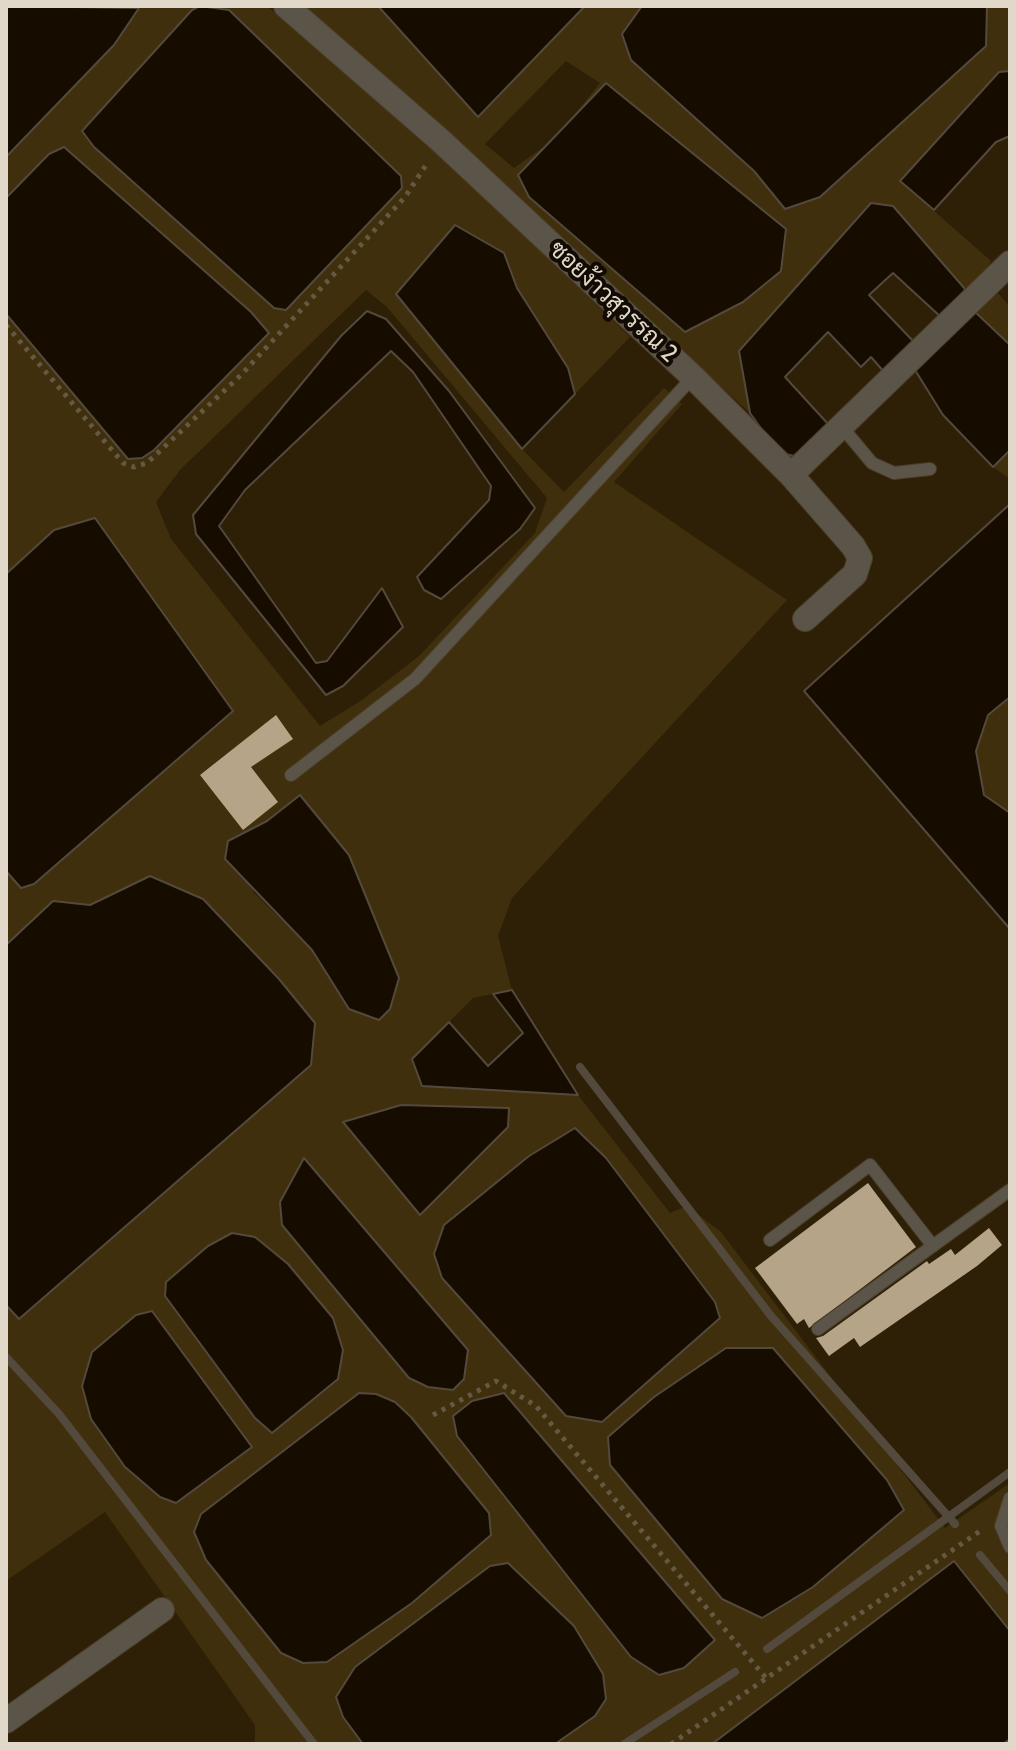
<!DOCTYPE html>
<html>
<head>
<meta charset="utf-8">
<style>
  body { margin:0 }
  #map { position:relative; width:1016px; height:1750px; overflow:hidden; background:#2e2007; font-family:Cabin,sans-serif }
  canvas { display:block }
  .frame { position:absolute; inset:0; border:8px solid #e1d8c9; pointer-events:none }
</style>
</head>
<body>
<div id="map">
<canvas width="1016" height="1750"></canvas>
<div class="frame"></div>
</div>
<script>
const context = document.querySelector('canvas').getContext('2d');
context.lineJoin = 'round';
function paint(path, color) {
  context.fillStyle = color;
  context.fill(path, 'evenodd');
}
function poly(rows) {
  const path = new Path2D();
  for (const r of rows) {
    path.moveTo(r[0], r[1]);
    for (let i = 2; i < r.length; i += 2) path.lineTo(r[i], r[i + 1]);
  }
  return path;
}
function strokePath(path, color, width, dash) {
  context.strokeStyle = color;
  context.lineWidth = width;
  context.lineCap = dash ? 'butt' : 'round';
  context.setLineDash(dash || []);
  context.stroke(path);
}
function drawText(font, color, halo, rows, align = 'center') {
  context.font = font + ' Cabin,Sarabun,sans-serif';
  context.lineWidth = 8;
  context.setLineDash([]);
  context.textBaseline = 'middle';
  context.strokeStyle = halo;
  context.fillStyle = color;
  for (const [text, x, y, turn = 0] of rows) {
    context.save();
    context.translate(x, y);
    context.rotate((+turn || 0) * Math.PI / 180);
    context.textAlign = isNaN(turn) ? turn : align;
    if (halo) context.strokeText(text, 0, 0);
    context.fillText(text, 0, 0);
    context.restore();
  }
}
paint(poly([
  [139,6,200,6,192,10,82,132,94,147,273,307,286,310,229,10,218,6,267,6,483,193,630,337,575,394,568,368,517,288,504,253,396,294,522,449,564,492,664,388,682,404,614,482,787,600,512,898,498,936,512,990,473,998,412,1059,422,1085,578,1095,670,1213,687,1206,721,1232,945,1528,1010,1483,1010,1631,954,1561,712,1744,555,1744,595,1716,606,1699,574,1626,508,1564,355,1667,336,1697,343,1717,363,1744,255,1744,255,1725,105,1512,6,1581,6,1305,19,1319,203,900,150,876,90,905,53,901,6,945,6,871,21,888,54,530,6,574,6,314,128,459,49,154,6,198,6,157,114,45],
  [366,290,387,307,547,498,535,533,419,656,362,700,320,726,171,539,156,502,180,470],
  [300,795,349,855,349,1009,312,950,254,893,229,841,267,821],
  [401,1105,420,1215,343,1122],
  [606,1158,715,1301,720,1318,637,1390],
  [359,1224,392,1261,467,1350,409,1378,282,1225],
  [232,1233,255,1237,255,1418,226,1375,208,1246],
  [726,1348,904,1510,813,1587,608,1437,654,1397],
  [299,6,378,6,479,117,585,6,642,6,622,34,754,171,785,209,820,197,985,46,987,6,1010,6,1010,71,999,72,900,181,991,261,981,282,965,289,894,207,739,351,750,413],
  [566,61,600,83,556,138,514,168,485,144],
  [537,158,686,332,529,197,518,176],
  [996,291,1010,307,1010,345,972,309],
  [1010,450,1010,474,1007,477,993,467],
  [1010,697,1008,756,1010,813,984,795,976,750,988,715]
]), '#402f0c');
const water = poly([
  [6,6,139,8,114,45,6,157,6,6],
  [200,6,229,10,401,176,402,188,286,310,274,308,94,147,82,131,192,10,200,6],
  [378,6,585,6,478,117,378,6],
  [642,6,987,6,986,46,820,197,785,209,754,171,631,60,622,34,642,6],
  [1010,71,1010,136,996,142,934,210,900,181,999,72,1010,71],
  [606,83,786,229,781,271,743,302,685,332,529,197,518,175,606,83],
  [64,147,251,312,269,333,154,450,142,458,128,459,6,314,6,198,49,154,64,147],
  [871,203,893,206,965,289,959,303,942,318,893,273,869,295,914,342,885,373,871,357,861,367,828,332,785,377,829,425,794,456,778,452,750,413,739,351,871,203],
  [455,225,504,253,517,288,568,368,575,394,522,449,396,294,455,225],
  [972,309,1010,345,1010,450,993,467,943,415,915,370,972,309],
  [367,311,386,319,449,391,535,508,520,529,441,599,424,590,417,577,489,500,491,486,413,372,391,351,245,490,219,526,316,663,327,661,382,588,403,627,343,686,326,695,196,534,193,515,341,336,367,311],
  [1010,504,1010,697,988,715,976,751,984,795,1010,813,1010,929,804,691,1010,504],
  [95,518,233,711,34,884,21,888,6,871,6,574,54,530,95,518],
  [300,795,349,855,399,978,390,1009,379,1020,349,1009,312,950,225,859,228,841,267,821,300,795],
  [150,876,203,899,279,979,315,1023,311,1065,19,1319,6,1305,6,945,53,901,90,905,150,876],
  [512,990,578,1095,422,1086,412,1059,449,1022,488,1066,523,1033,493,994,512,990],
  [401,1105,509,1108,508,1127,420,1215,343,1122,401,1105],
  [575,1128,606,1158,715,1302,720,1318,602,1422,566,1416,442,1278,434,1254,444,1225,529,1156,575,1128],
  [304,1158,468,1350,464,1379,453,1390,428,1387,409,1378,282,1225,280,1202,304,1158],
  [232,1233,255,1237,288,1264,333,1318,343,1350,338,1379,272,1433,255,1418,165,1296,166,1282,208,1246,232,1233],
  [152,1311,252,1447,176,1503,160,1497,125,1467,91,1419,82,1386,92,1352,136,1315,152,1311],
  [726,1348,773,1348,887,1480,904,1510,813,1587,762,1618,722,1599,610,1465,608,1437,654,1397,726,1348],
  [359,1393,376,1394,395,1402,411,1417,489,1513,491,1535,412,1603,327,1662,303,1663,281,1653,206,1560,194,1532,201,1514,359,1393],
  [504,1393,715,1640,684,1668,659,1675,631,1657,457,1436,453,1416,472,1401,504,1393],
  [954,1561,1010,1631,1010,1739,1003,1744,712,1744,954,1561],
  [508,1563,574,1626,603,1674,606,1699,595,1716,555,1744,363,1744,343,1717,336,1697,355,1667,490,1566,508,1563]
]);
paint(water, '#160c00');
strokePath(water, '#53493c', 2);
strokePath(poly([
  [580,1067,771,1316,955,1524],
  [6,1357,59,1414,314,1744],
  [980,1555,1010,1591],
  [767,1649,1010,1472],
  [624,1744,735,1672]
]), '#53493c', 8);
paint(poly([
  [276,715,293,739,251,767,278,802,243,830,200,775],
  [868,1183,916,1247,809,1328,804,1319,797,1324,755,1268],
  [989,1228,1002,1245,977,1266,860,1347,854,1338,829,1356,816,1338,823,1336,927,1261,929,1264,951,1249,955,1255]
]), '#b5a488');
const lane = poly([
  [842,427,872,463,894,473,930,469],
  [291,775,415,679,693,377],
  [770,1240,870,1165,933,1246],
  [818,1329,1010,1190],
  [1010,1498,1001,1526,1010,1547]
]);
const street = poly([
  [286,6,441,141,693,377,791,475,853,546,860,558,855,574,805,619],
  [791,475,1010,263],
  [6,1721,162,1610]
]);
strokePath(lane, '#4b3d26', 14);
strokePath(street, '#4b3d26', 26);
strokePath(poly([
  [6,325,123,463,134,467,147,463,241,375,405,197,428,162],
  [433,1415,496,1381,536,1406,766,1678],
  [671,1744,983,1529]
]), '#655943', 5, [4, 6]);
strokePath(lane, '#5b5449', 12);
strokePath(street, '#5b5449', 24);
drawText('24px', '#e1d8c9', '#110b03', [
  ["ซอยง้าวสุวรรณ 2",613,302,43]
]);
</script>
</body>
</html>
